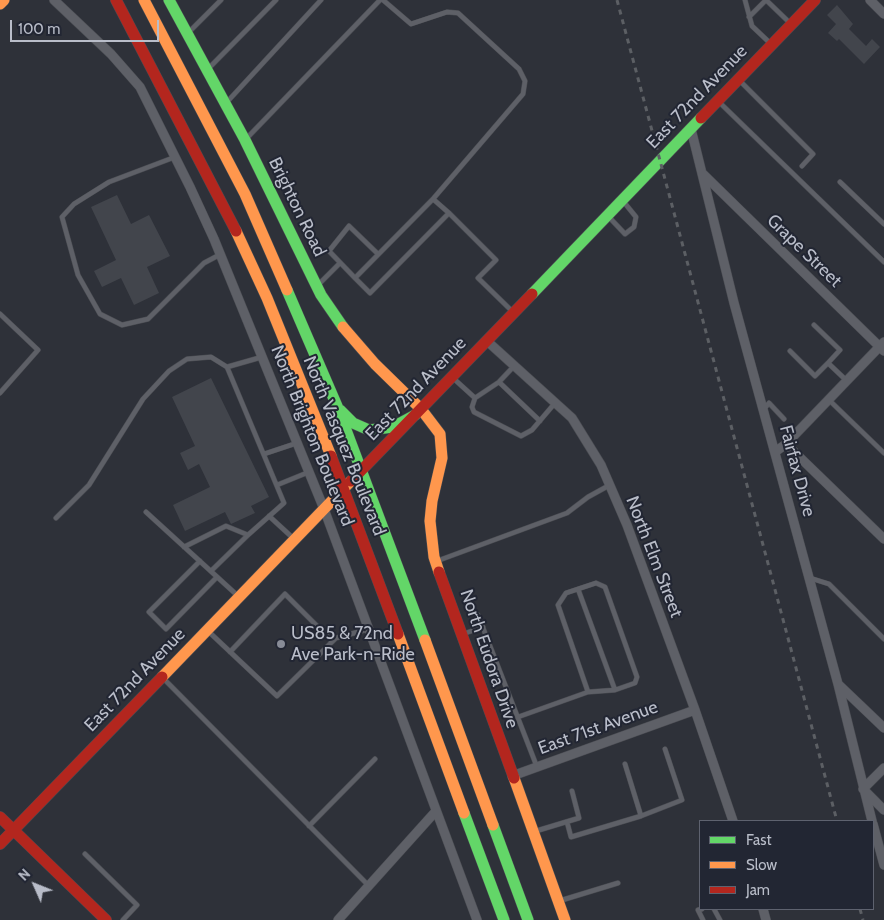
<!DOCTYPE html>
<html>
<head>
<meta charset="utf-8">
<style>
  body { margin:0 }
  #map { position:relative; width:884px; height:920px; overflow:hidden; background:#2e3139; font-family:Cabin,sans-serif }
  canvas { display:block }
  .legend { position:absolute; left:699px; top:820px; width:175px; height:90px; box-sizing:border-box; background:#222633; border:1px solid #5e626f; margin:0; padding:6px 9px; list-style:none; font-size:15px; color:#b9bdc9 }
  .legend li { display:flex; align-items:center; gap:10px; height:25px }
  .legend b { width:25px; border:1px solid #5e626f }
  .north { position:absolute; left:10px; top:860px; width:50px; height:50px; -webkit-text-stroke:4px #222633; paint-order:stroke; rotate:314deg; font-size:14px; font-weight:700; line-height:20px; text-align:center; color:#b9bdc9 }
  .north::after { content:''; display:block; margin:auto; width:18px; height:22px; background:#b9bdc9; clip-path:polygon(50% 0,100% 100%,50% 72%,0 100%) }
  .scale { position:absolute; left:10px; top:20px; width:149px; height:22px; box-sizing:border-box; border:2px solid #b9bdc9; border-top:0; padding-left:6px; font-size:15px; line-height:18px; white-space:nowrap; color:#b9bdc9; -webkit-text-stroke:4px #222633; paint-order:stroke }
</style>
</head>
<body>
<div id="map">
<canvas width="884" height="920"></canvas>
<ul class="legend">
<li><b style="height:6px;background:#63d668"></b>Fast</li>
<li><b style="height:6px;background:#ff974d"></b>Slow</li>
<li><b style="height:6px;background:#b3261e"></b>Jam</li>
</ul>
<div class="north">N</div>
<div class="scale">100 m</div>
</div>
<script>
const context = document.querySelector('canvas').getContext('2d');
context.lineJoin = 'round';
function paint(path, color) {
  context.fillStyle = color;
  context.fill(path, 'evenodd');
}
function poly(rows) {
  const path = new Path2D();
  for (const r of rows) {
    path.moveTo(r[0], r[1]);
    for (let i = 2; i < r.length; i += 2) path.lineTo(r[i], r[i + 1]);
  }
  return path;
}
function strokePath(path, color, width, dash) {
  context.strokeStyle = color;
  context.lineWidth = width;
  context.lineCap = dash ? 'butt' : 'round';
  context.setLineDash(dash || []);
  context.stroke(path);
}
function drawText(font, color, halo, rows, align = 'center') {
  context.font = font + ' Cabin,sans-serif';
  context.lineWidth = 4;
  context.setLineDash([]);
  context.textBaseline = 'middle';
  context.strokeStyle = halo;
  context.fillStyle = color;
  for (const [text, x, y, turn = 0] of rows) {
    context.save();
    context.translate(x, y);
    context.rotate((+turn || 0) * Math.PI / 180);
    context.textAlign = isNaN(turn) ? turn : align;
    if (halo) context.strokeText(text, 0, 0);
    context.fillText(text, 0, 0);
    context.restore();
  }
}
paint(poly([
  [837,5,853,24,849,29,866,46,872,39,880,47,864,64,839,39,837,41,828,33,836,24,827,15],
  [117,195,131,224,149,215,170,256,147,267,159,293,134,305,121,278,102,287,94,271,116,260,91,207],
  [211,378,269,497,251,506,255,513,231,524,225,512,185,531,173,505,210,487,199,464,188,470,180,453,195,446,172,397]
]), '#42454c');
const lane = poly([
  [383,0,411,24,447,12,458,13,519,69,525,81,523,94,433,199],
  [745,0,752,26,771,44],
  [766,0,791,24],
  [749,17,766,0],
  [188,33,221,0],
  [209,68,276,0],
  [740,81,813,154,802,166],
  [718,101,884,262],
  [227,102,321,0],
  [246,139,380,0],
  [175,157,109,182,74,204,62,217,78,275,100,314,122,325,148,319,204,263,221,254],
  [840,182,884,224],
  [449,213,496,260,478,278,513,312],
  [608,216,625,234,634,227,636,217,623,201],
  [355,278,433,199,449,213,370,293,355,278,329,251,349,226,378,254],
  [317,286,340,263],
  [0,314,38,350,0,393],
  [814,325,840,350,828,363,847,381],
  [790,351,815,376,828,363],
  [227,367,284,503,248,535],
  [453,378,475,398,499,382,515,365],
  [499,382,540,421],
  [475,398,472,407,474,412,521,436,532,430,555,403],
  [829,400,884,453],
  [764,409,769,403,784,419],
  [264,454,297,443],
  [277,485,309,472],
  [146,512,238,596],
  [269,516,294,539],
  [56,518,89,485,143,399,169,371,187,359,211,357,227,367,262,357],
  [184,547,226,526,248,535,211,571],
  [200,561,149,612,166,629,217,577],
  [437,561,567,513,588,497,608,486],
  [810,578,829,584,884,639],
  [596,583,605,587,637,677,635,683,615,690,588,692,558,605,566,593,596,583],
  [578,589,615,690],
  [478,615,537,767],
  [208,631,277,696,336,638,369,629],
  [463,634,483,627],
  [230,652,285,594,332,641],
  [162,677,369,886],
  [518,717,588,692],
  [641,816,682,800,665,749],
  [567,822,571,837,641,816,625,764],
  [309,826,375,759],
  [536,831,579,818,572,791],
  [85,854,137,905,123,920],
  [559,901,618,883],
  [702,909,698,910,703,920],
  [714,909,720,920]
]);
const street = poly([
  [54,0,111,54,140,87,190,187,214,239,324,509,477,920],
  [870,0,884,14],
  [691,129,734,303,838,684,872,821],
  [702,173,884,351],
  [487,341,572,418,601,465,627,525,695,710,733,821],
  [786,444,884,539],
  [775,452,786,444,884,342],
  [838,684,884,728],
  [884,768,863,789,884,810],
  [512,776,695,710],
  [873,824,884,865],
  [763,909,766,920],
  [338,920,436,811]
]);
const fast = poly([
  [169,0,245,140,321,295,343,327],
  [287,290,337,406,425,640],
  [532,294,701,118],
  [340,410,353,423,369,430,393,427,415,415],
  [464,813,504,920],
  [493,825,528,920]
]);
const slow = poly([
  [144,0,245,194,287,290],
  [0,4,4,0],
  [236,231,267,298,331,456],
  [343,327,375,364,421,409,440,434,442,458,432,501,430,521,434,557,439,572],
  [398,634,464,813],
  [425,640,493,825],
  [162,677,351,481],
  [514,778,565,920]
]);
const jam = poly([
  [116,0,236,231],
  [701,118,815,0],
  [331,456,398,634],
  [351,481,532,294],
  [439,572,514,778],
  [0,817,106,920],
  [0,844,162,677]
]);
strokePath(lane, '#4a4c52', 5.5);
strokePath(street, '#4a4c52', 10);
strokePath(fast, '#4a4c52', 12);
strokePath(slow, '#4a4c52', 12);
strokePath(jam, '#4a4c52', 12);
strokePath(lane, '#5e6067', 4.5);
strokePath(street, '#5e6067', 9);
strokePath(fast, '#63d668', 11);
strokePath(slow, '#ff974d', 11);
strokePath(jam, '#b3261e', 11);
strokePath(poly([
  [617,0,837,821],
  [860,909,863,920]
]), '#5c5f64', 3, [5, 5]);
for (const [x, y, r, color] of [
  [281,644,5,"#888c97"]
]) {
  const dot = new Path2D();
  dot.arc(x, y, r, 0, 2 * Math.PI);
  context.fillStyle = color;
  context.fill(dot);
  strokePath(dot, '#222633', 2);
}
drawText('18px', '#b9bdc9', '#222633', [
  ["East 72nd Avenue",697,97,-46],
  ["Brighton Road",297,207,64],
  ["Grape Street",804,251,44],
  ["East 72nd Avenue",416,389,-46],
  ["North Brighton Boulevard",312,436,68],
  ["North Vasquez Boulevard",344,446,68],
  ["Fairfax Drive",797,471,75],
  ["North Elm Street",654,557,69],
  ["North Eudora Drive",489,659,71],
  ["East 72nd Avenue",135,680,-46],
  ["East 71st Avenue",598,728,-20]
]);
drawText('18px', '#b9bdc9', '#222633', [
  ["US85 & 72nd",291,634],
  ["Ave Park-n-Ride",291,655]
], 'left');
</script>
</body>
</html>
